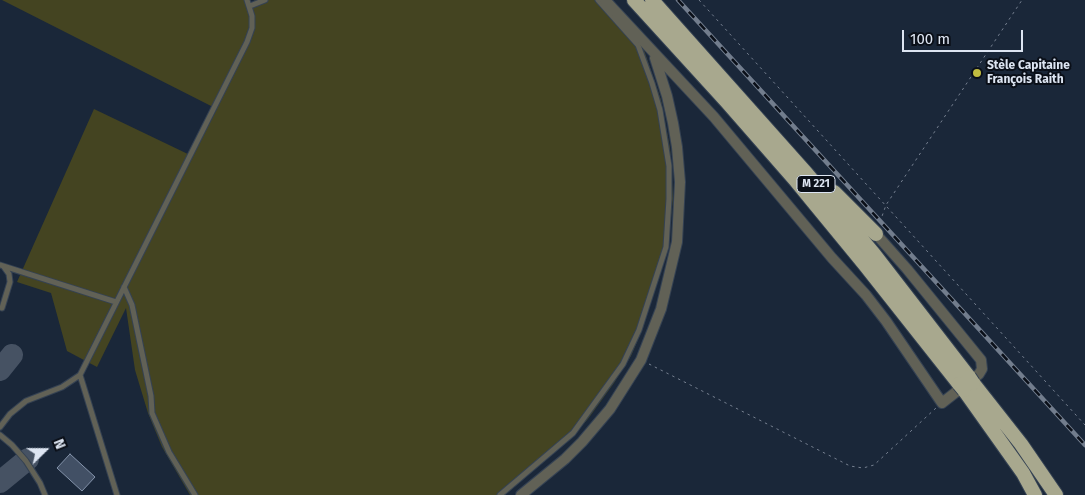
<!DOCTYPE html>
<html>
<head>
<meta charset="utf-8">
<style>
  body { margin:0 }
  #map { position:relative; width:1085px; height:495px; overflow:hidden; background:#1a2739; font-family:"Fira Sans",sans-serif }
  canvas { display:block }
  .north { position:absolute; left:20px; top:425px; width:50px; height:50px; -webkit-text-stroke:4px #0a0f18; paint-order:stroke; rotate:68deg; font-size:14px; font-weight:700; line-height:20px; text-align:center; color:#dde5f2 }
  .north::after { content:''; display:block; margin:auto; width:18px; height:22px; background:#dde5f2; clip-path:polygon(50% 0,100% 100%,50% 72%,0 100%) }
  .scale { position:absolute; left:902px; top:30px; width:121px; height:22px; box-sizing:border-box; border:2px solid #dde5f2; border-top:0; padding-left:6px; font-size:15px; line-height:18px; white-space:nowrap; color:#dde5f2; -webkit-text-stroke:4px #0a0f18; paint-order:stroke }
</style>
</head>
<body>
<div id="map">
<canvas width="1085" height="495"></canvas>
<div class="north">N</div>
<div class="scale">100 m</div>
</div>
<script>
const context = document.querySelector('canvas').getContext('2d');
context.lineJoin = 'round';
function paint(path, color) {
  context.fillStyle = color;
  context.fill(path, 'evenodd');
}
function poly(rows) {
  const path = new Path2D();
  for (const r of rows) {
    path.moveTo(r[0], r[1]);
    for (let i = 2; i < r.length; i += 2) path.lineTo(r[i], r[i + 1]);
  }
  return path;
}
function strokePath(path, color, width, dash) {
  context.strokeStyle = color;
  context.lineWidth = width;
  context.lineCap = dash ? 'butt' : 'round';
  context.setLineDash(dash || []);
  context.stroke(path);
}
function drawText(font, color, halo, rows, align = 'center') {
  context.font = font + ' "Fira Sans",sans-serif';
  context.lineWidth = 4;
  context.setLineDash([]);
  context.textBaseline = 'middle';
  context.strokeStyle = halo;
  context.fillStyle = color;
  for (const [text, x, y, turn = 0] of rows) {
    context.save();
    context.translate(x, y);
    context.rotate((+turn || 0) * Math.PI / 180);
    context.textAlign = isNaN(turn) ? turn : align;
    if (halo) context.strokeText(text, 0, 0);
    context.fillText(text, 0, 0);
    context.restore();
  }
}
paint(poly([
  [2,0,244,0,248,6,255,0,602,0,642,44,661,100,670,148,673,198,668,246,643,328,631,356,614,383,588,419,569,440,505,495,190,495,162,447,148,413,135,370,126,308,97,367,67,351,51,293,17,282,94,109,192,156,217,109]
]), '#444421');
strokePath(poly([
  [0,370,12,355],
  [0,482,28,459]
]), '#465263', 22);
const building = poly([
  [70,454,95,477,82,491,57,468,70,454]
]);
paint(building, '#425065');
strokePath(building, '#8594ab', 1);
const service = poly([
  [250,6,265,0],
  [0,265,116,302],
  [124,287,132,305,151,396,152,413,169,452,195,495],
  [2,308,10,282,9,274,4,267],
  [0,427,10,414,26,401,62,387,80,375],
  [0,435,12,445,26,461,40,483,45,495],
  [117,495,80,375,247,42,252,28,252,16,247,0],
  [500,495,573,433,623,364,639,330,666,247,669,199,669,166,660,110,652,83,638,45,598,0]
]);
const minor = poly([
  [605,0,714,117,832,258,866,295,886,321,942,403,979,374,982,369,981,360,907,269,876,234],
  [521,495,565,459,582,442,610,409,641,360,661,309,677,242,680,182,677,147,673,123,667,96,655,58]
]);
const trunk = poly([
  [634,0,727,102,796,181,865,265,959,384],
  [652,0,807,174,874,254,969,377],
  [834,192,876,234],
  [973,383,1021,444,1056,495],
  [964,390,1023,473,1035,495]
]);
strokePath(service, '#354253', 7);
strokePath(minor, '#354253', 12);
strokePath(trunk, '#354253', 16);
strokePath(poly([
  [699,0,1085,425],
  [880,222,886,205,1022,0],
  [649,364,850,466,863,468,874,465,936,408]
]), '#778191', 1, [2.5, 4]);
strokePath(service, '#616156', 5);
strokePath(minor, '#616156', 10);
strokePath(trunk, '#a8a88e', 14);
const rail = poly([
  [678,0,1085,445]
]);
strokePath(rail, '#727d8d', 4.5);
strokePath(rail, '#0a0f18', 2.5, [8]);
const trunkBridge = poly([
  [969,377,973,383],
  [959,384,964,390]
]);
strokePath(trunkBridge, '#354253', 16, []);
strokePath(trunkBridge, '#a8a88e', 14);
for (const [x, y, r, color] of [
  [977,73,5,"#c1bd40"]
]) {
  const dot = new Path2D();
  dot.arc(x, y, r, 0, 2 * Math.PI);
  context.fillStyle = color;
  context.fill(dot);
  strokePath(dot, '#0a0f18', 2);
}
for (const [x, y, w] of [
  [816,184,38]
]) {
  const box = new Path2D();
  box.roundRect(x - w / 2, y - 8.5, w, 17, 4);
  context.fillStyle = '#0a0f18';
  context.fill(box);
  strokePath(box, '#dde5f2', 1);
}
drawText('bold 11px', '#dde5f2', null, [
  ["M 221",816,184]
]);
drawText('bold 12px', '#dde5f2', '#0a0f18', [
  ["Stèle Capitaine",987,66],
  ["François Raith",987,80]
], 'left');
</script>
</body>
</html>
